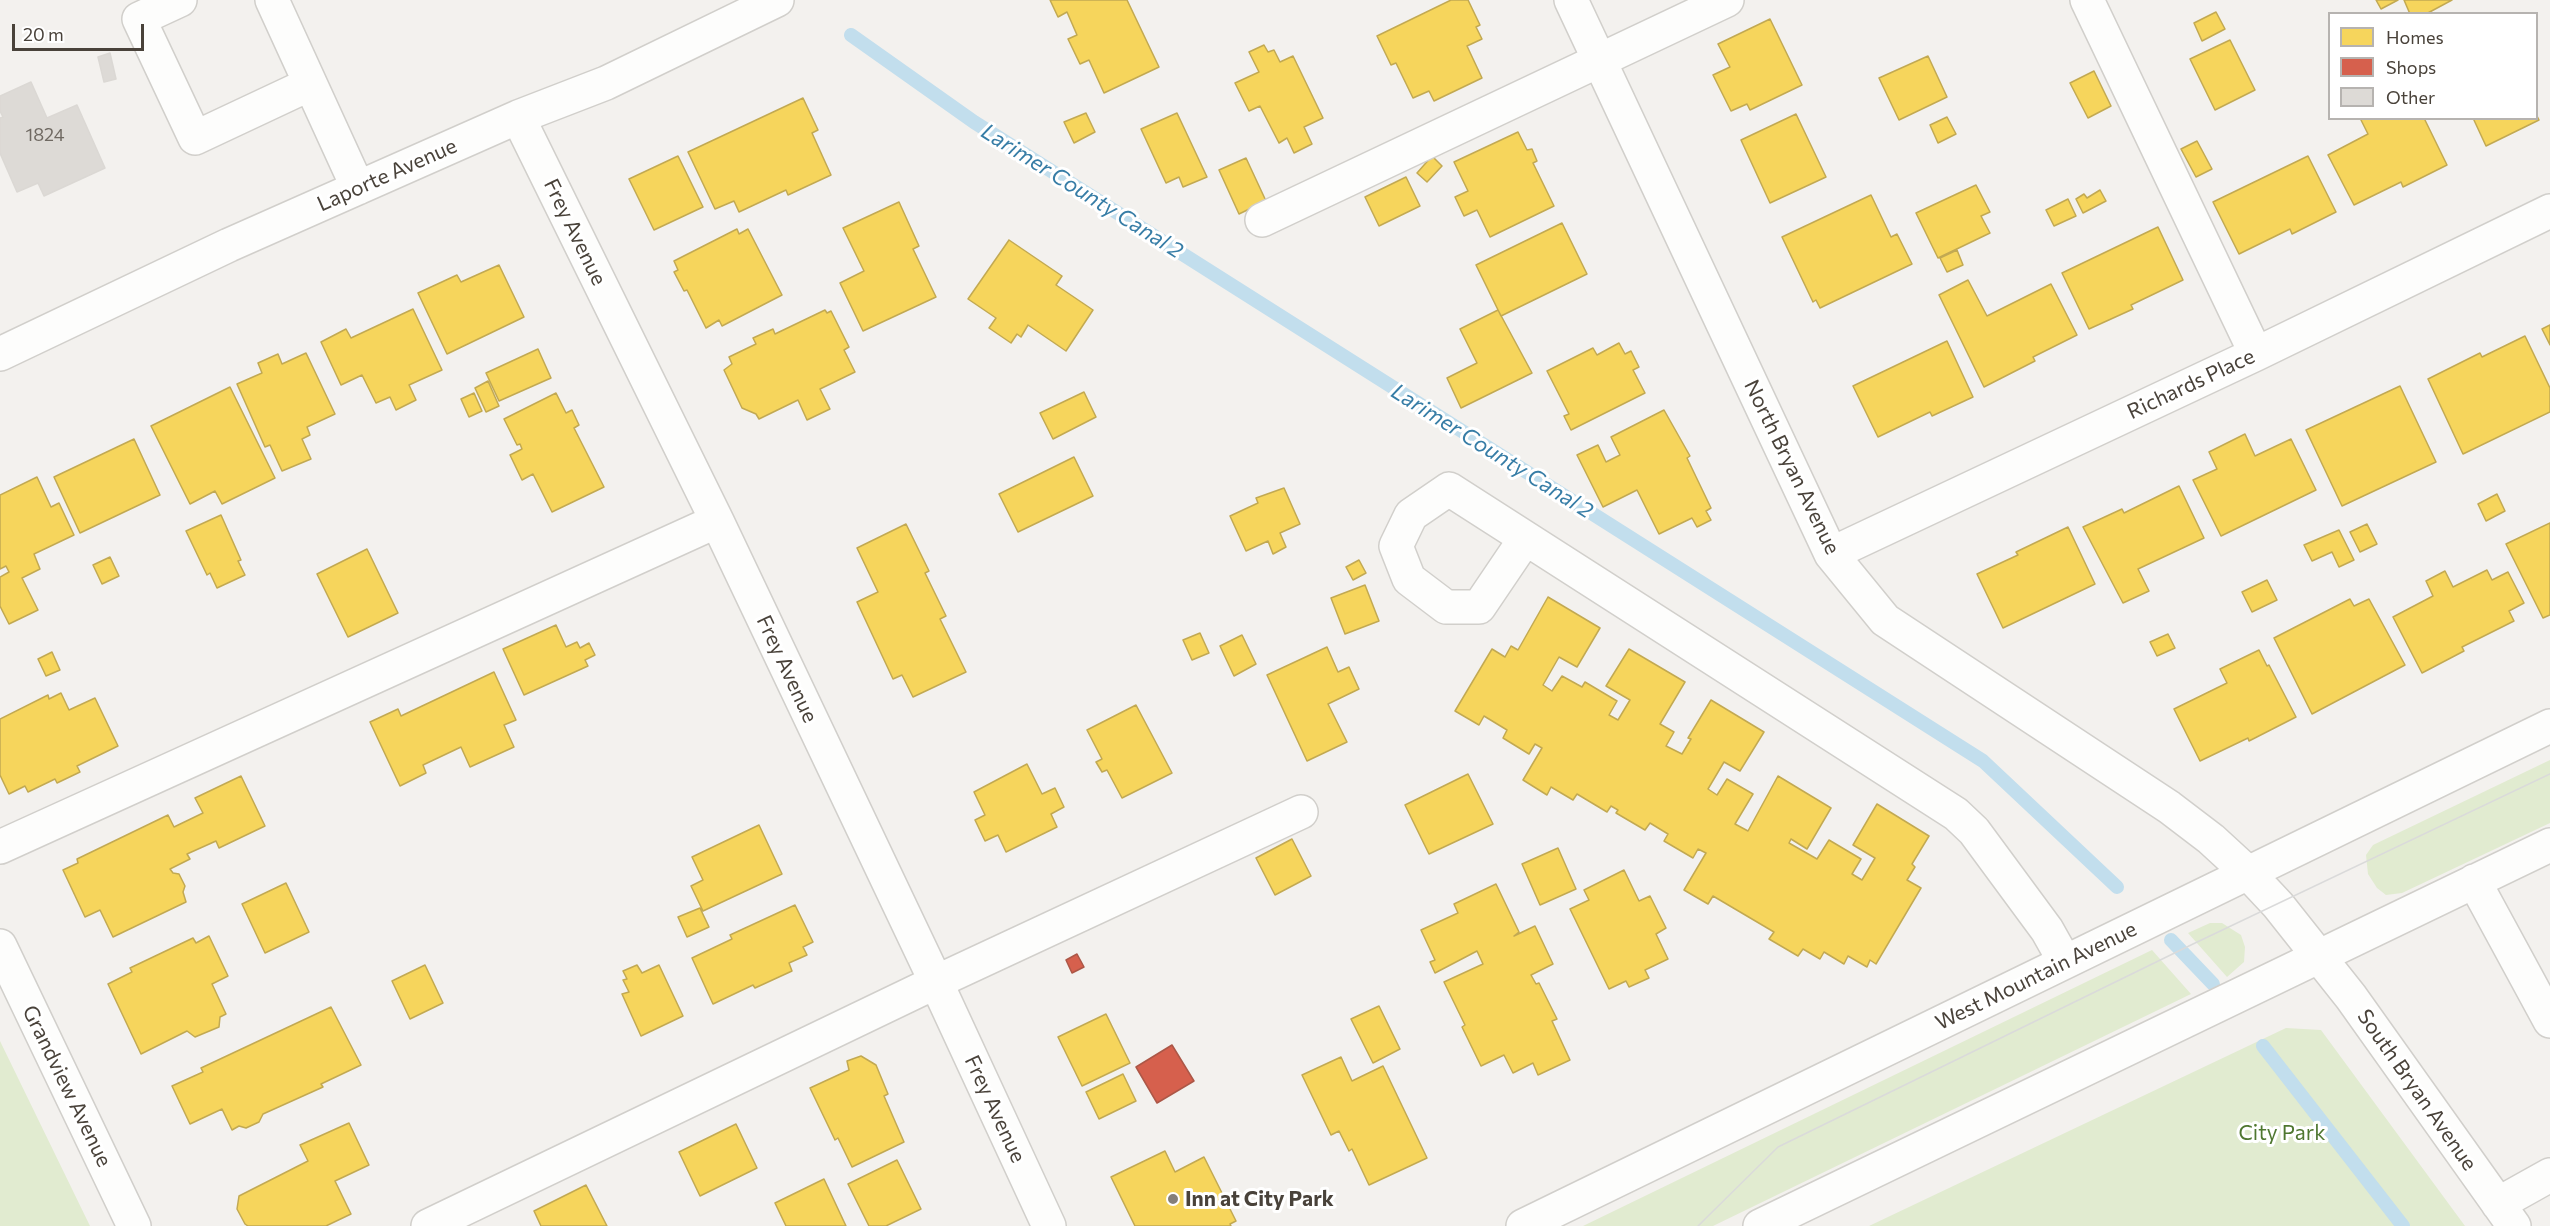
<!DOCTYPE html>
<html>
<head>
<meta charset="utf-8">
<style>
  body { margin:0 }
  #map { position:relative; width:2550px; height:1226px; overflow:hidden; background:#f3f1ee; font-family:Commissioner,sans-serif }
  canvas { display:block }
  .legend { position:absolute; left:2328px; top:12px; width:210px; height:108px; box-sizing:border-box; background:#fff; border:2px solid #b6b3b0; margin:0; padding:8px 10px; list-style:none; font-size:18px; color:#49423a }
  .legend li { display:flex; align-items:center; gap:12px; height:30px }
  .legend b { width:30px; border:2px solid #b6b3b0 }
  .scale { position:absolute; left:12px; top:24px; width:132px; height:27px; box-sizing:border-box; border:3px solid #49423a; border-top:0; padding-left:8px; font-size:18px; line-height:21px; white-space:nowrap; color:#49423a; -webkit-text-stroke:4px #fff; paint-order:stroke }
</style>
</head>
<body>
<div id="map">
<canvas width="2550" height="1226"></canvas>
<ul class="legend">
<li><b style="height:16px;background:#f6d55c"></b>Homes</li>
<li><b style="height:16px;background:#d6604d"></b>Shops</li>
<li><b style="height:16px;background:#dddad6"></b>Other</li>
</ul>
<div class="scale">20 m</div>
</div>
<script>
const context = document.querySelector('canvas').getContext('2d');
context.lineJoin = 'round';
function paint(path, color) {
  context.fillStyle = color;
  context.fill(path, 'evenodd');
}
function poly(rows) {
  const path = new Path2D();
  for (const r of rows) {
    path.moveTo(r[0], r[1]);
    for (let i = 2; i < r.length; i += 2) path.lineTo(r[i], r[i + 1]);
  }
  return path;
}
function strokePath(path, color, width, dash) {
  context.strokeStyle = color;
  context.lineWidth = width;
  context.lineCap = dash ? 'butt' : 'round';
  context.setLineDash(dash || []);
  context.stroke(path);
}
function drawText(font, color, halo, rows, align = 'center') {
  context.font = font + ' Commissioner,sans-serif';
  context.lineWidth = 6;
  context.setLineDash([]);
  context.textBaseline = 'middle';
  context.strokeStyle = halo;
  context.fillStyle = color;
  for (const [text, x, y, turn = 0] of rows) {
    context.save();
    context.translate(x, y);
    context.rotate((+turn || 0) * Math.PI / 180);
    context.textAlign = isNaN(turn) ? turn : align;
    if (halo) context.strokeText(text, 0, 0);
    context.fillText(text, 0, 0);
    context.restore();
  }
}
paint(poly([
  [2550,760,2550,823,2402,893,2386,895,2377,888,2368,874,2366,855,2373,845],
  [2222,923,2241,935,2245,947,2244,962,2227,977,2188,933,2210,923],
  [2152,950,2191,994,1713,1226,1583,1226],
  [2286,1028,2321,1030,2465,1226,1869,1226],
  [0,1041,90,1226,0,1226]
]), '#e1ebd0');
const homes = poly([
  [1050,0,1127,0,1159,67,1104,93,1089,60,1080,64,1068,39,1077,35,1067,12,1058,17,1050,0],
  [1451,0,1468,0,1480,25,1476,27,1482,39,1467,46,1482,78,1434,101,1429,91,1413,98,1396,63,1391,65,1377,36,1451,0],
  [2376,0,2398,0,2381,9,2376,0],
  [2404,0,2452,0,2426,14,2410,14,2404,0],
  [2216,12,2225,29,2202,41,2194,23,2216,12],
  [1770,19,1802,85,1750,110,1747,104,1731,111,1713,75,1730,67,1718,44,1770,19],
  [2230,40,2255,90,2215,110,2190,59,2230,40],
  [1264,45,1268,52,1274,50,1280,62,1293,56,1323,118,1304,127,1312,144,1294,153,1287,138,1279,143,1260,106,1249,111,1235,83,1259,72,1249,52,1264,45],
  [1928,56,1947,97,1899,120,1879,78,1928,56],
  [2094,71,2111,106,2088,118,2070,83,2094,71],
  [803,98,818,130,812,133,831,175,788,195,786,190,739,212,734,201,715,209,688,152,803,98],
  [1086,113,1095,132,1074,143,1064,122,1086,113],
  [1177,113,1207,177,1183,187,1179,177,1166,183,1141,129,1177,113],
  [1796,114,1826,177,1770,203,1741,140,1796,114],
  [2536,114,2539,120,2486,146,2473,118,2536,118,2536,114],
  [1947,117,1956,134,1938,143,1930,125,1947,117],
  [2360,118,2424,118,2447,165,2403,187,2401,182,2354,205,2328,155,2368,134,2360,118],
  [1518,132,1527,150,1532,149,1537,161,1533,163,1554,206,1490,237,1477,210,1464,216,1455,197,1468,191,1454,162,1518,132],
  [2197,141,2212,169,2196,177,2181,149,2197,141],
  [678,156,703,207,654,230,629,179,678,156],
  [1432,156,1442,166,1427,182,1417,173,1432,156],
  [2308,156,2336,212,2292,234,2290,229,2239,254,2213,202,2308,156],
  [1246,158,1266,201,1239,214,1219,170,1246,158],
  [1406,177,1420,206,1379,226,1365,197,1406,177],
  [1976,185,1990,212,1981,216,1990,233,1938,258,1916,213,1976,185],
  [2100,190,2106,201,2083,213,2076,199,2084,194,2087,198,2100,190],
  [1871,195,1891,237,1897,234,1912,264,1820,308,1816,300,1813,302,1782,237,1871,195],
  [2068,199,2076,216,2054,226,2046,210,2068,199],
  [899,202,919,246,913,249,936,297,863,331,840,283,864,271,843,228,899,202],
  [1562,223,1587,274,1501,316,1476,265,1562,223],
  [2158,227,2183,280,2131,305,2133,309,2089,329,2062,273,2158,227],
  [737,229,739,234,748,229,782,295,722,326,719,320,706,328,687,290,684,291,674,272,678,270,674,261,737,229],
  [1009,240,1062,276,1056,285,1093,310,1066,351,1028,325,1021,337,1017,334,1011,343,989,328,996,318,968,299,1009,240],
  [1957,250,1963,265,1947,272,1940,258,1957,250],
  [499,265,524,317,447,354,418,293,457,275,461,282,499,265],
  [1968,280,1987,316,2051,284,2077,335,2033,357,2035,361,1984,387,1939,295,1968,280],
  [413,309,442,370,409,385,416,400,396,410,390,397,376,403,362,375,341,385,321,342,346,329,351,338,413,309],
  [825,310,827,313,831,311,849,347,844,350,855,372,820,389,830,409,807,420,798,400,759,419,756,414,742,408,724,370,732,364,729,357,756,344,753,338,773,329,775,334,825,310],
  [1498,310,1532,373,1461,408,1447,378,1477,363,1460,329,1498,310],
  [2550,325,2550,345,2542,329,2550,325],
  [2525,336,2550,388,2550,412,2463,454,2428,379,2480,353,2482,357,2525,336],
  [1947,341,1973,397,1932,416,1930,412,1878,437,1853,386,1947,341],
  [1619,343,1625,354,1631,351,1639,367,1633,370,1645,393,1571,430,1564,416,1569,414,1547,371,1593,348,1597,355,1619,343],
  [538,349,551,378,499,401,486,373,538,349],
  [306,353,335,414,307,427,310,435,302,439,311,459,282,471,270,445,265,447,237,384,262,373,258,363,278,354,282,364,306,353],
  [488,381,499,406,486,412,475,388,488,381],
  [2400,386,2436,462,2342,506,2306,430,2400,386],
  [230,387,275,478,222,504,215,491,190,504,151,426,230,387],
  [1084,392,1096,417,1053,439,1040,413,1084,392],
  [474,393,482,411,469,417,461,399,474,393],
  [556,393,566,413,572,410,579,425,574,428,604,487,552,512,533,474,522,480,510,455,522,449,520,444,517,445,504,419,556,393],
  [1664,410,1690,456,1687,458,1711,508,1706,511,1711,520,1697,527,1692,518,1659,534,1637,490,1603,507,1577,455,1598,445,1606,462,1620,455,1611,437,1664,410],
  [2245,434,2255,456,2291,439,2316,490,2221,536,2193,480,2217,469,2209,452,2245,434],
  [134,439,160,495,80,533,54,477,134,439],
  [1074,457,1093,496,1018,532,999,494,1074,457],
  [37,477,51,507,59,503,74,535,34,554,40,569,22,578,38,610,9,624,0,606,0,577,9,572,6,566,0,569,0,495,37,477],
  [2179,486,2204,538,2138,569,2149,591,2123,603,2083,527,2122,509,2124,513,2179,486],
  [1284,488,1300,524,1280,533,1286,547,1273,554,1268,541,1246,551,1230,516,1258,503,1256,498,1284,488],
  [2497,494,2505,511,2486,521,2478,504,2497,494],
  [221,515,241,560,238,561,245,575,217,588,210,573,207,575,186,531,221,515],
  [2550,523,2550,615,2543,618,2506,544,2550,523],
  [906,524,929,571,925,573,946,616,940,619,966,672,913,697,902,675,893,679,857,602,878,592,857,548,906,524],
  [2367,524,2377,544,2360,552,2350,532,2367,524],
  [2068,527,2095,584,2003,628,1977,574,2018,555,2016,552,2068,527],
  [2339,530,2354,560,2339,567,2332,552,2312,561,2304,545,2339,530],
  [367,549,398,613,348,637,317,574,367,549],
  [110,557,119,576,102,584,93,565,110,557],
  [1359,560,1366,573,1353,580,1346,567,1359,560],
  [2487,570,2492,580,2508,572,2524,603,2509,611,2514,621,2462,647,2464,651,2422,673,2393,617,2433,596,2426,581,2445,571,2453,587,2487,570],
  [2267,580,2277,600,2252,612,2242,592,2267,580],
  [1365,585,1379,621,1345,634,1331,598,1365,585],
  [1548,597,1600,628,1577,667,1559,657,1543,685,1552,691,1562,676,1582,687,1585,682,1617,701,1609,715,1618,720,1630,700,1606,686,1629,649,1685,682,1660,724,1674,732,1666,746,1682,754,1691,739,1688,738,1711,700,1764,732,1740,771,1724,762,1708,789,1717,795,1727,779,1753,794,1735,824,1748,831,1778,776,1831,808,1807,849,1791,839,1789,843,1817,859,1829,840,1861,859,1852,874,1862,880,1875,858,1853,845,1877,804,1929,836,1912,864,1915,867,1907,880,1921,888,1876,964,1870,960,1867,967,1848,956,1844,964,1824,952,1820,959,1803,949,1798,956,1769,939,1774,932,1713,896,1708,904,1684,890,1706,853,1698,849,1693,858,1664,841,1668,834,1650,823,1645,830,1616,813,1618,810,1611,806,1607,812,1577,794,1573,800,1551,787,1547,795,1523,780,1542,748,1535,744,1529,754,1503,738,1507,730,1484,716,1479,725,1455,711,1492,649,1505,657,1511,646,1518,650,1548,597],
  [2350,599,2354,606,2369,599,2405,665,2312,714,2274,638,2350,599],
  [556,625,566,647,577,642,580,648,589,643,595,655,585,660,588,666,524,695,503,649,556,625],
  [1200,633,1209,653,1192,660,1183,640,1200,633],
  [2168,634,2175,648,2157,656,2150,642,2168,634],
  [1242,635,1256,664,1234,676,1220,646,1242,635],
  [1327,647,1338,672,1349,667,1359,689,1328,704,1347,742,1307,761,1267,675,1327,647],
  [2259,650,2267,666,2269,665,2296,717,2249,741,2248,738,2200,761,2174,709,2227,683,2220,669,2259,650],
  [52,652,60,670,46,676,38,659,52,652],
  [494,672,516,720,504,725,514,747,470,767,461,747,423,765,426,773,400,786,370,722,398,709,401,716,494,672],
  [61,693,69,710,95,698,118,746,77,766,80,772,57,783,55,779,28,792,25,786,9,794,0,775,0,719,48,695,49,699,61,693],
  [1136,705,1172,773,1122,798,1107,770,1102,772,1096,762,1102,759,1087,730,1136,705],
  [1027,764,1042,794,1055,788,1064,807,1051,814,1057,827,1006,852,998,835,985,841,975,820,985,815,974,792,1027,764],
  [1468,774,1493,824,1429,854,1405,805,1468,774],
  [241,776,265,826,219,848,216,841,187,854,190,859,170,869,173,873,179,874,185,886,183,892,186,902,113,937,100,910,85,917,63,870,78,863,77,859,168,815,174,827,203,813,195,798,241,776],
  [759,825,782,874,703,911,691,886,703,880,692,857,759,825],
  [1292,839,1311,876,1275,895,1256,858,1292,839],
  [1558,848,1576,889,1540,905,1522,864,1558,848],
  [1624,870,1639,901,1650,896,1666,928,1656,934,1668,959,1645,970,1649,978,1629,987,1626,981,1609,989,1570,909,1589,900,1584,890,1624,870],
  [286,883,309,932,265,953,242,904,286,883],
  [1496,884,1519,932,1514,936,1535,926,1553,964,1531,975,1536,984,1539,983,1557,1019,1552,1021,1570,1060,1538,1075,1533,1063,1513,1073,1504,1055,1481,1066,1462,1027,1465,1025,1444,982,1483,964,1477,951,1435,973,1430,962,1435,960,1421,930,1458,913,1454,904,1496,884],
  [795,905,813,942,803,947,807,955,789,963,792,971,755,988,753,985,713,1004,692,958,732,939,730,935,795,905],
  [700,908,709,927,687,937,678,917,700,908],
  [209,936,228,976,212,984,226,1014,220,1017,219,1027,195,1037,187,1031,141,1054,108,984,132,972,130,968,193,938,196,943,209,936],
  [425,965,443,1003,410,1019,392,981,425,965],
  [637,965,642,973,659,965,683,1016,641,1036,622,994,629,992,623,980,627,979,623,971,637,965],
  [1379,1006,1400,1049,1373,1063,1351,1019,1379,1006],
  [331,1007,361,1065,321,1084,323,1087,263,1114,259,1122,246,1128,239,1126,232,1130,222,1109,190,1124,172,1086,203,1072,201,1068,331,1007],
  [1106,1014,1130,1063,1082,1086,1058,1037,1106,1014],
  [861,1056,876,1065,888,1094,884,1096,904,1142,852,1167,838,1138,835,1140,810,1088,849,1070,847,1061,861,1056],
  [1341,1057,1352,1081,1383,1066,1427,1158,1369,1185,1352,1149,1349,1151,1339,1131,1331,1135,1302,1075,1341,1057],
  [1123,1074,1136,1101,1099,1119,1086,1092,1123,1074],
  [349,1123,369,1165,335,1181,351,1214,326,1226,248,1226,245,1224,237,1209,239,1196,308,1161,300,1145,349,1123],
  [736,1124,757,1168,700,1196,679,1152,736,1124],
  [1165,1151,1175,1172,1204,1157,1236,1221,1230,1224,1231,1226,1135,1226,1111,1177,1165,1151],
  [897,1160,921,1209,886,1226,869,1226,848,1184,897,1160],
  [824,1179,846,1226,786,1226,775,1203,824,1179],
  [586,1185,607,1226,541,1226,534,1211,586,1185]
]);
paint(homes, '#f6d55c');
strokePath(homes, '#c2a952', 1.5);
const shops = poly([
  [1077,954,1084,967,1072,973,1066,960,1077,954],
  [1172,1045,1194,1081,1157,1103,1136,1067,1172,1045]
]);
paint(shops, '#d6604d');
strokePath(shops, '#ac5747', 1.5);
strokePath(poly([
  [851,35,974,122,1983,761,2117,887],
  [2171,940,2213,984],
  [2263,1046,2403,1226]
]), '#c2deed', 14);
const building = poly([
  [110,53,116,79,104,82,98,57,110,53],
  [31,82,47,118,77,105,105,168,44,196,38,183,17,192,0,153,0,118,3,117,0,111,0,96,31,82]
]);
paint(building, '#dddad6');
strokePath(building, '#dbd8d4', 1.5);
const minor = poly([
  [180,0,139,19,195,138,310,84],
  [272,0,358,188],
  [1571,0,1831,554,1885,620,2169,807,2211,839,2248,873,2278,905,2351,997,2514,1226],
  [2087,0,2256,354],
  [518,117,717,521,936,982,1049,1226],
  [1262,220,1727,0],
  [0,354,229,245,518,117,606,83,777,0],
  [1525,539,1479,607,1446,607,1409,579,1396,546,1411,515,1449,489,1956,814,1974,831,2047,930,2065,962],
  [1831,554,2256,354,2550,211],
  [0,847,717,521],
  [2474,881,2550,1021],
  [0,946,134,1226],
  [2498,1204,2550,1175],
  [428,1226,936,982,1301,812],
  [1523,1226,2550,726],
  [1760,1226,2550,845]
]);
strokePath(minor, '#d1cfcb', 36);
strokePath(minor, '#fdfdfc', 33);
strokePath(poly([
  [1698,1226,1778,1147,2193,944,2550,774]
]), '#dadada', 1.5);
for (const [x, y, r, color] of [
  [1173,1199,6,"#847f79"]
]) {
  const dot = new Path2D();
  dot.arc(x, y, r, 0, 2 * Math.PI);
  context.fillStyle = color;
  context.fill(dot);
  strokePath(dot, '#fff', 2);
}
drawText('18px', '#6f6962', null, [
  ["1824",45,135]
]);
drawText('21px', '#49423a', '#fff', [
  ["Laporte Avenue",387,175,-24],
  ["Frey Avenue",575,232,64],
  ["Richards Place",2191,384,-25],
  ["North Bryan Avenue",1792,467,64],
  ["Frey Avenue",787,669,65],
  ["West Mountain Avenue",2036,976,-26],
  ["Grandview Avenue",67,1086,64],
  ["South Bryan Avenue",2417,1090,55],
  ["Frey Avenue",995,1109,65]
]);
drawText('21px', '#4f7730', '#fff', [
  ["City Park",2282,1133]
]);
drawText('bold 21px', '#49423a', '#fff', [
  ["Inn at City Park",1185,1199]
], 'left');
drawText('italic 22px', '#377da6', '#fff', [
  ["Larimer County Canal 2",1082,191,32],
  ["Larimer County Canal 2",1492,451,32]
]);
</script>
</body>
</html>
